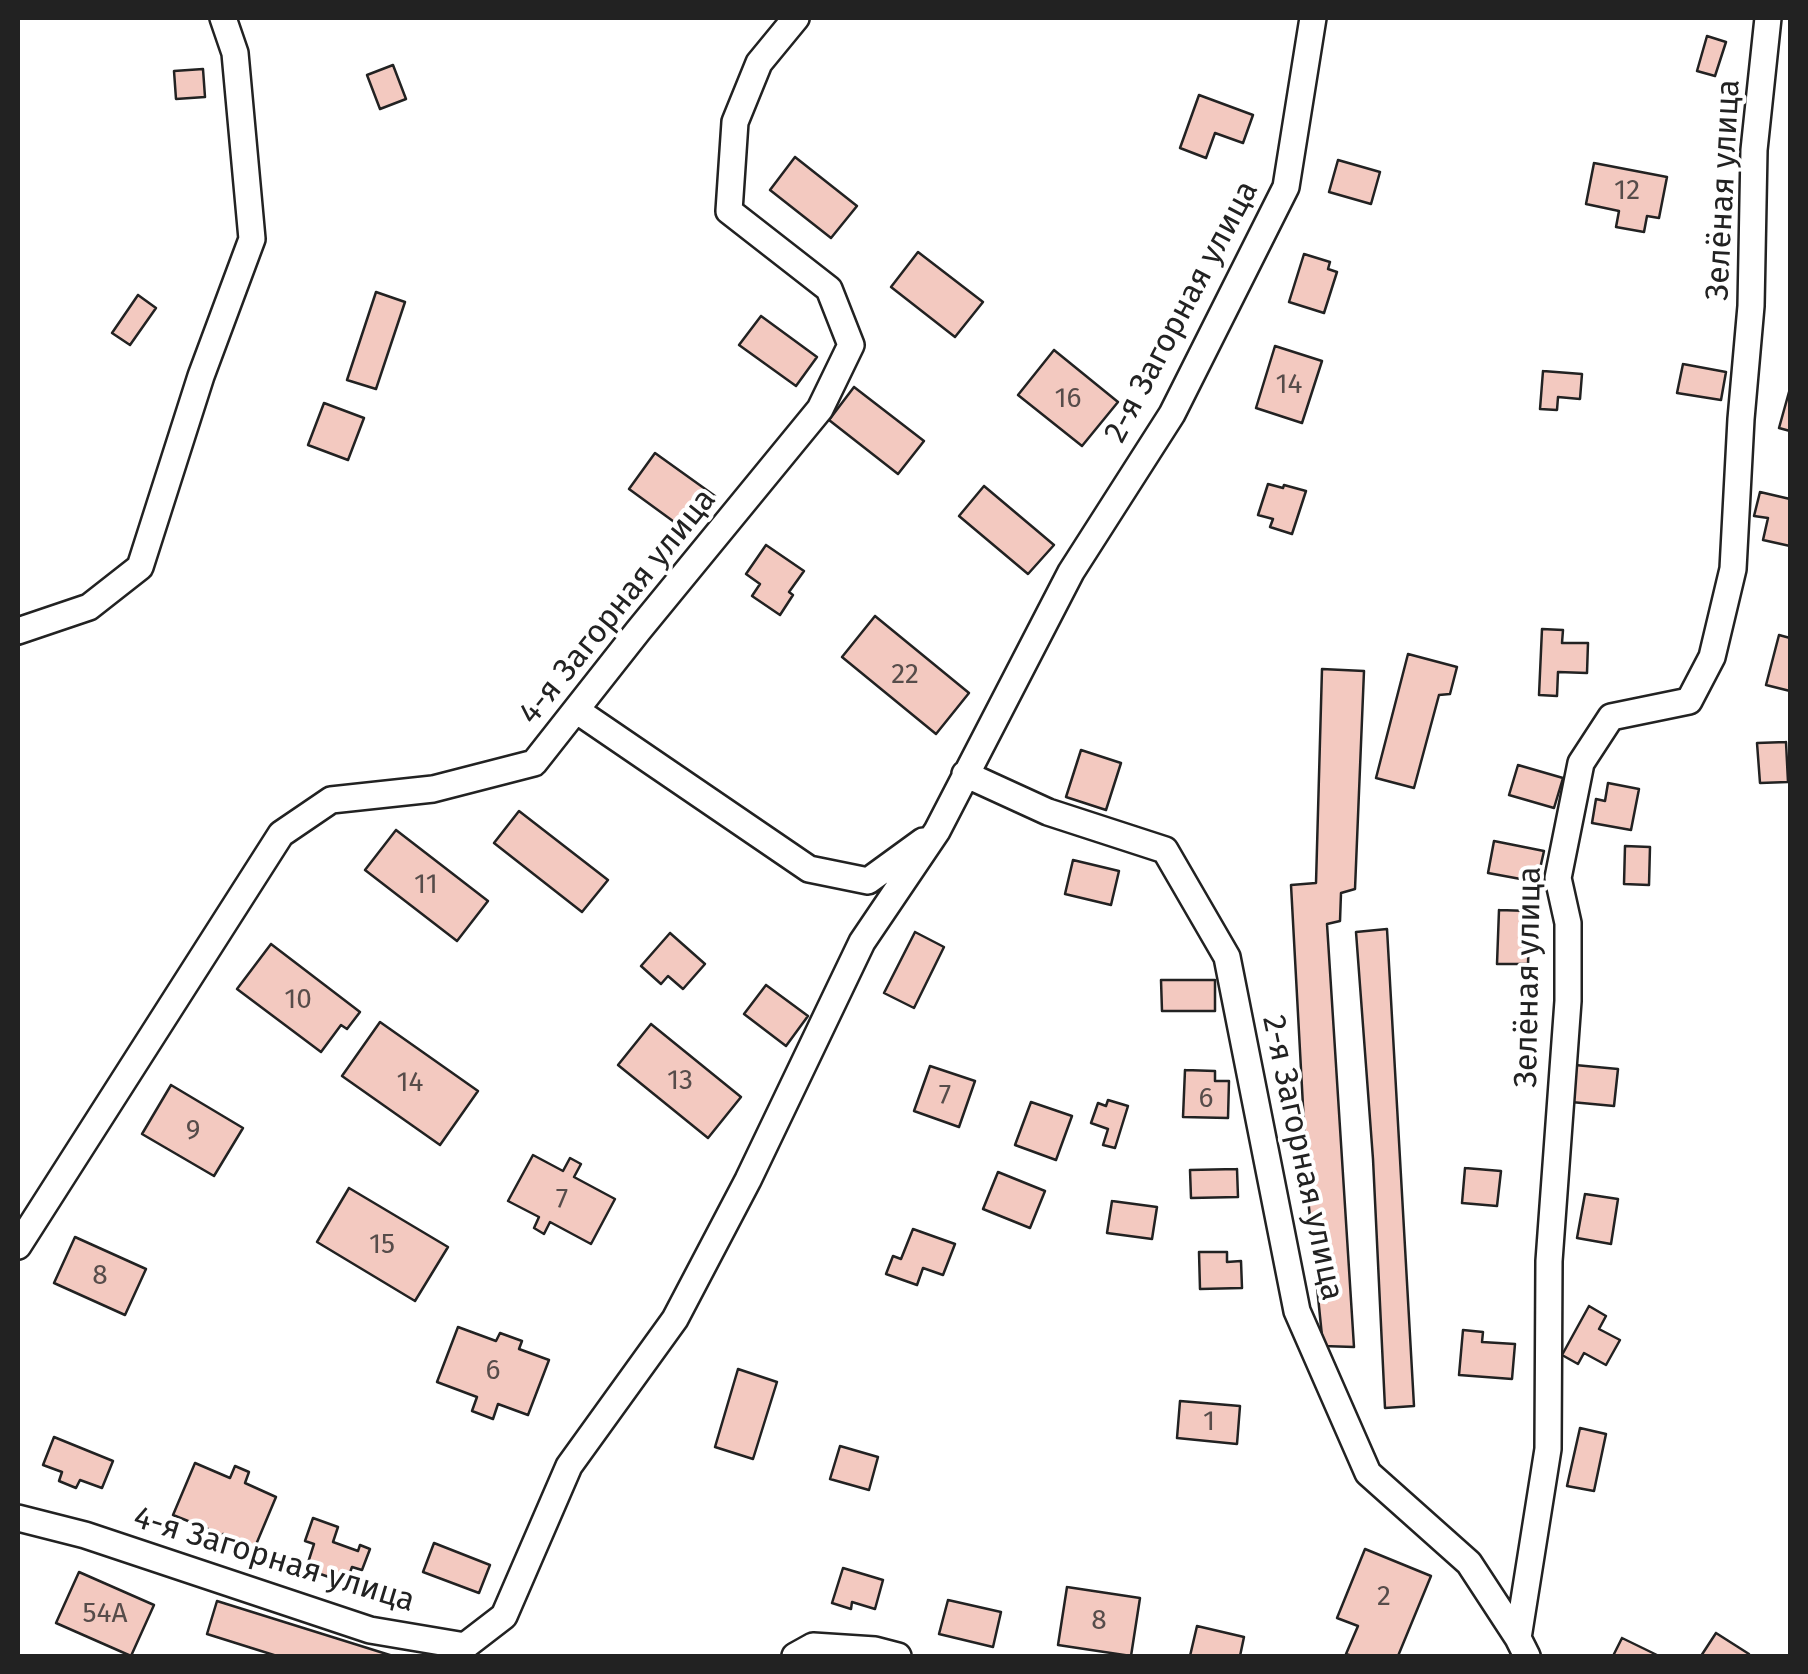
<!DOCTYPE html>
<html>
<head>
<meta charset="utf-8">
<style>
  body { margin:0 }
  #map { position:relative; width:1808px; height:1674px; overflow:hidden; background:#fff; font-family:"Fira Sans",sans-serif }
  canvas { display:block }
  .frame { position:absolute; inset:0; border:20px solid #222; pointer-events:none }
</style>
</head>
<body>
<div id="map">
<canvas width="1808" height="1674"></canvas>
<div class="frame"></div>
</div>
<script>
const context = document.querySelector('canvas').getContext('2d');
context.lineJoin = 'round';
function paint(path, color) {
  context.fillStyle = color;
  context.fill(path, 'evenodd');
}
function poly(rows) {
  const path = new Path2D();
  for (const r of rows) {
    path.moveTo(r[0], r[1]);
    for (let i = 2; i < r.length; i += 2) path.lineTo(r[i], r[i + 1]);
  }
  return path;
}
function strokePath(path, color, width, dash) {
  context.strokeStyle = color;
  context.lineWidth = width;
  context.lineCap = dash ? 'butt' : 'round';
  context.setLineDash(dash || []);
  context.stroke(path);
}
function drawText(font, color, halo, rows, align = 'center') {
  context.font = font + ' "Fira Sans",sans-serif';
  context.lineWidth = 8;
  context.setLineDash([]);
  context.textBaseline = 'middle';
  context.strokeStyle = halo;
  context.fillStyle = color;
  for (const [text, x, y, turn = 0] of rows) {
    context.save();
    context.translate(x, y);
    context.rotate((+turn || 0) * Math.PI / 180);
    context.textAlign = isNaN(turn) ? turn : align;
    if (halo) context.strokeText(text, 0, 0);
    context.fillText(text, 0, 0);
    context.restore();
  }
}
const building = poly([
  [1707,36,1726,42,1715,76,1697,71,1707,36],
  [393,65,406,99,380,109,367,75,393,65],
  [203,69,205,97,176,99,174,71,203,69],
  [1199,95,1253,115,1243,143,1215,133,1206,158,1180,148,1199,95],
  [795,157,857,206,831,238,770,190,795,157],
  [1338,160,1380,172,1371,204,1329,192,1338,160],
  [1594,163,1667,177,1659,218,1647,216,1644,232,1616,227,1619,211,1586,204,1594,163],
  [918,252,983,302,955,337,891,287,918,252],
  [1304,254,1330,262,1328,269,1337,272,1324,313,1289,302,1304,254],
  [376,292,405,302,376,389,347,380,376,292],
  [138,295,156,308,130,345,112,333,138,295],
  [761,316,817,357,796,386,739,345,761,316],
  [1275,346,1322,361,1302,423,1256,408,1275,346],
  [1054,350,1118,402,1082,446,1018,395,1054,350],
  [1683,364,1726,372,1721,400,1677,393,1683,364],
  [1543,371,1582,374,1580,399,1558,397,1557,410,1540,409,1543,371],
  [854,387,924,441,898,474,829,420,854,387],
  [1789,392,1790,392,1790,431,1779,428,1789,392],
  [324,403,364,418,348,460,308,445,324,403],
  [655,453,715,496,688,532,629,489,655,453],
  [1268,484,1283,488,1284,485,1306,491,1292,534,1270,527,1273,519,1258,515,1268,484],
  [984,486,1054,545,1028,574,959,516,984,486],
  [1760,492,1790,499,1790,546,1763,540,1768,518,1754,516,1760,492],
  [766,545,804,571,789,592,793,595,780,615,752,596,760,584,746,574,766,545],
  [875,616,969,693,936,734,842,657,875,616],
  [1542,629,1563,630,1562,643,1588,643,1587,673,1558,672,1557,696,1539,695,1542,629],
  [1779,635,1790,638,1790,691,1766,685,1779,635],
  [1408,654,1457,667,1450,694,1439,695,1414,788,1376,778,1408,654],
  [1322,669,1364,671,1355,889,1341,893,1340,921,1327,924,1354,1347,1323,1346,1308,1198,1291,885,1316,883,1322,669],
  [1786,742,1788,782,1760,783,1757,743,1786,742],
  [1081,750,1121,763,1106,810,1066,797,1081,750],
  [1518,765,1563,778,1554,808,1509,795,1518,765],
  [1608,783,1639,789,1631,830,1592,823,1596,799,1605,801,1608,783],
  [519,811,608,880,582,912,494,843,519,811],
  [396,830,488,901,457,941,365,870,396,830],
  [1494,841,1544,851,1537,882,1488,873,1494,841],
  [1625,846,1650,847,1649,885,1624,884,1625,846],
  [1073,860,1119,871,1111,905,1065,894,1073,860],
  [1499,910,1530,911,1528,964,1497,964,1499,910],
  [1387,929,1414,1406,1385,1408,1373,1159,1356,932,1387,929],
  [915,932,944,947,914,1008,884,993,915,932],
  [670,933,705,964,683,989,668,976,661,984,641,966,670,933],
  [271,944,360,1012,347,1029,341,1025,321,1052,237,989,271,944],
  [1161,980,1215,980,1215,1011,1162,1011,1161,980],
  [766,985,808,1016,786,1046,744,1014,766,985],
  [380,1022,478,1091,440,1145,342,1076,380,1022],
  [651,1024,741,1097,708,1138,618,1065,651,1024],
  [1575,1065,1618,1069,1614,1106,1571,1102,1575,1065],
  [930,1066,975,1081,959,1127,914,1111,930,1066],
  [1185,1070,1215,1071,1215,1081,1229,1081,1228,1118,1183,1117,1185,1070],
  [171,1085,243,1128,214,1176,142,1134,171,1085],
  [1108,1100,1128,1106,1115,1148,1103,1145,1108,1129,1091,1123,1098,1103,1106,1106,1108,1100],
  [1031,1102,1072,1116,1056,1160,1015,1145,1031,1102],
  [533,1155,563,1171,570,1158,581,1164,574,1177,615,1199,591,1244,550,1222,544,1234,534,1228,539,1217,508,1201,533,1155],
  [1465,1168,1501,1171,1497,1206,1462,1203,1465,1168],
  [1237,1169,1238,1197,1191,1198,1190,1170,1237,1169],
  [998,1172,1045,1191,1030,1228,983,1209,998,1172],
  [349,1188,448,1247,415,1301,317,1242,349,1188],
  [1585,1194,1618,1199,1611,1244,1577,1238,1585,1194],
  [1112,1201,1157,1207,1152,1239,1107,1233,1112,1201],
  [913,1229,955,1244,943,1275,923,1268,917,1285,886,1274,893,1256,901,1259,913,1229],
  [75,1237,146,1269,125,1315,54,1283,75,1237],
  [1199,1252,1227,1252,1227,1262,1241,1261,1242,1288,1200,1289,1199,1252],
  [1589,1306,1606,1316,1599,1329,1620,1340,1606,1365,1584,1353,1578,1364,1562,1355,1589,1306],
  [458,1327,496,1341,500,1333,522,1341,519,1349,549,1360,528,1415,498,1404,493,1419,472,1411,477,1397,437,1382,458,1327],
  [1463,1330,1483,1332,1482,1342,1515,1344,1512,1379,1459,1375,1463,1330],
  [738,1369,777,1382,753,1459,715,1447,738,1369],
  [1180,1401,1240,1406,1237,1444,1177,1438,1180,1401],
  [1580,1428,1606,1434,1594,1491,1567,1486,1580,1428],
  [54,1437,113,1461,102,1488,80,1480,76,1488,59,1481,62,1472,43,1465,54,1437],
  [840,1446,878,1457,869,1490,830,1479,840,1446],
  [195,1463,230,1478,235,1466,249,1472,245,1483,276,1497,255,1547,223,1534,219,1542,205,1536,208,1529,173,1515,195,1463],
  [313,1518,338,1527,333,1542,358,1551,360,1545,370,1549,362,1570,352,1567,346,1583,306,1569,314,1544,305,1541,313,1518],
  [434,1543,490,1565,479,1593,423,1572,434,1543],
  [1365,1549,1431,1576,1398,1656,1352,1656,1346,1654,1358,1626,1337,1618,1365,1549],
  [843,1568,883,1580,875,1609,852,1602,851,1609,832,1603,843,1568],
  [79,1572,154,1605,131,1656,56,1623,79,1572],
  [1067,1587,1140,1598,1131,1656,1058,1645,1067,1587],
  [948,1600,1001,1612,993,1647,939,1634,948,1600],
  [217,1601,393,1656,277,1656,207,1634,217,1601],
  [1197,1626,1244,1637,1240,1656,1190,1656,1197,1626],
  [1716,1633,1749,1654,1747,1656,1701,1656,1716,1633],
  [1622,1638,1659,1656,1613,1656,1622,1638]
]);
paint(building, '#f3c9c0');
strokePath(building, '#222', 2.5);
const street = poly([
  [18,631,89,607,140,567,201,376,252,239,235,53,223,18],
  [576,710,809,869,868,881,923,841],
  [965,774,1048,812,1165,850,1227,957,1297,1311,1368,1473,1469,1563,1518,1638],
  [18,1246,281,834,331,800,433,789,534,763,638,631,820,409,851,345,829,289,729,211,735,122,759,63,796,18],
  [18,1518,85,1535,370,1630,465,1646,504,1616,569,1466,675,1319,748,1180,862,942,937,831,1071,572,1172,414,1286,187,1313,18],
  [795,1656,813,1646,875,1650,898,1656],
  [1527,1656,1518,1638,1548,1449,1549,1261,1568,1001,1568,923,1558,878,1581,763,1611,717,1689,701,1712,657,1733,569,1741,419,1751,306,1754,150,1768,18]
]);
strokePath(street, '#222', 30);
strokePath(street, '#fff', 25);
drawText('28px', '#564c4a', null, [
  ["12",1627,191],
  ["14",1289,385],
  ["16",1068,399],
  ["22",905,675],
  ["11",426,885],
  ["10",298,1000],
  ["13",680,1081],
  ["14",410,1083],
  ["7",945,1096],
  ["6",1206,1099],
  ["9",193,1131],
  ["7",562,1200],
  ["15",382,1245],
  ["8",100,1276],
  ["6",493,1371],
  ["1",1209,1422],
  ["2",1384,1597],
  ["54А",105,1614],
  ["8",1099,1621]
]);
drawText('32px', '#222', '#fff', [
  ["Зелёная улица",1724,190,-87],
  ["2-я Загорная улица",1182,312,-62],
  ["4-я Загорная улица",618,607,-51],
  ["Зелёная улица",1529,977,-89],
  ["2-я Загорная улица",1302,1158,78],
  ["4-я Загорная улица",274,1560,17]
]);
</script>
</body>
</html>
